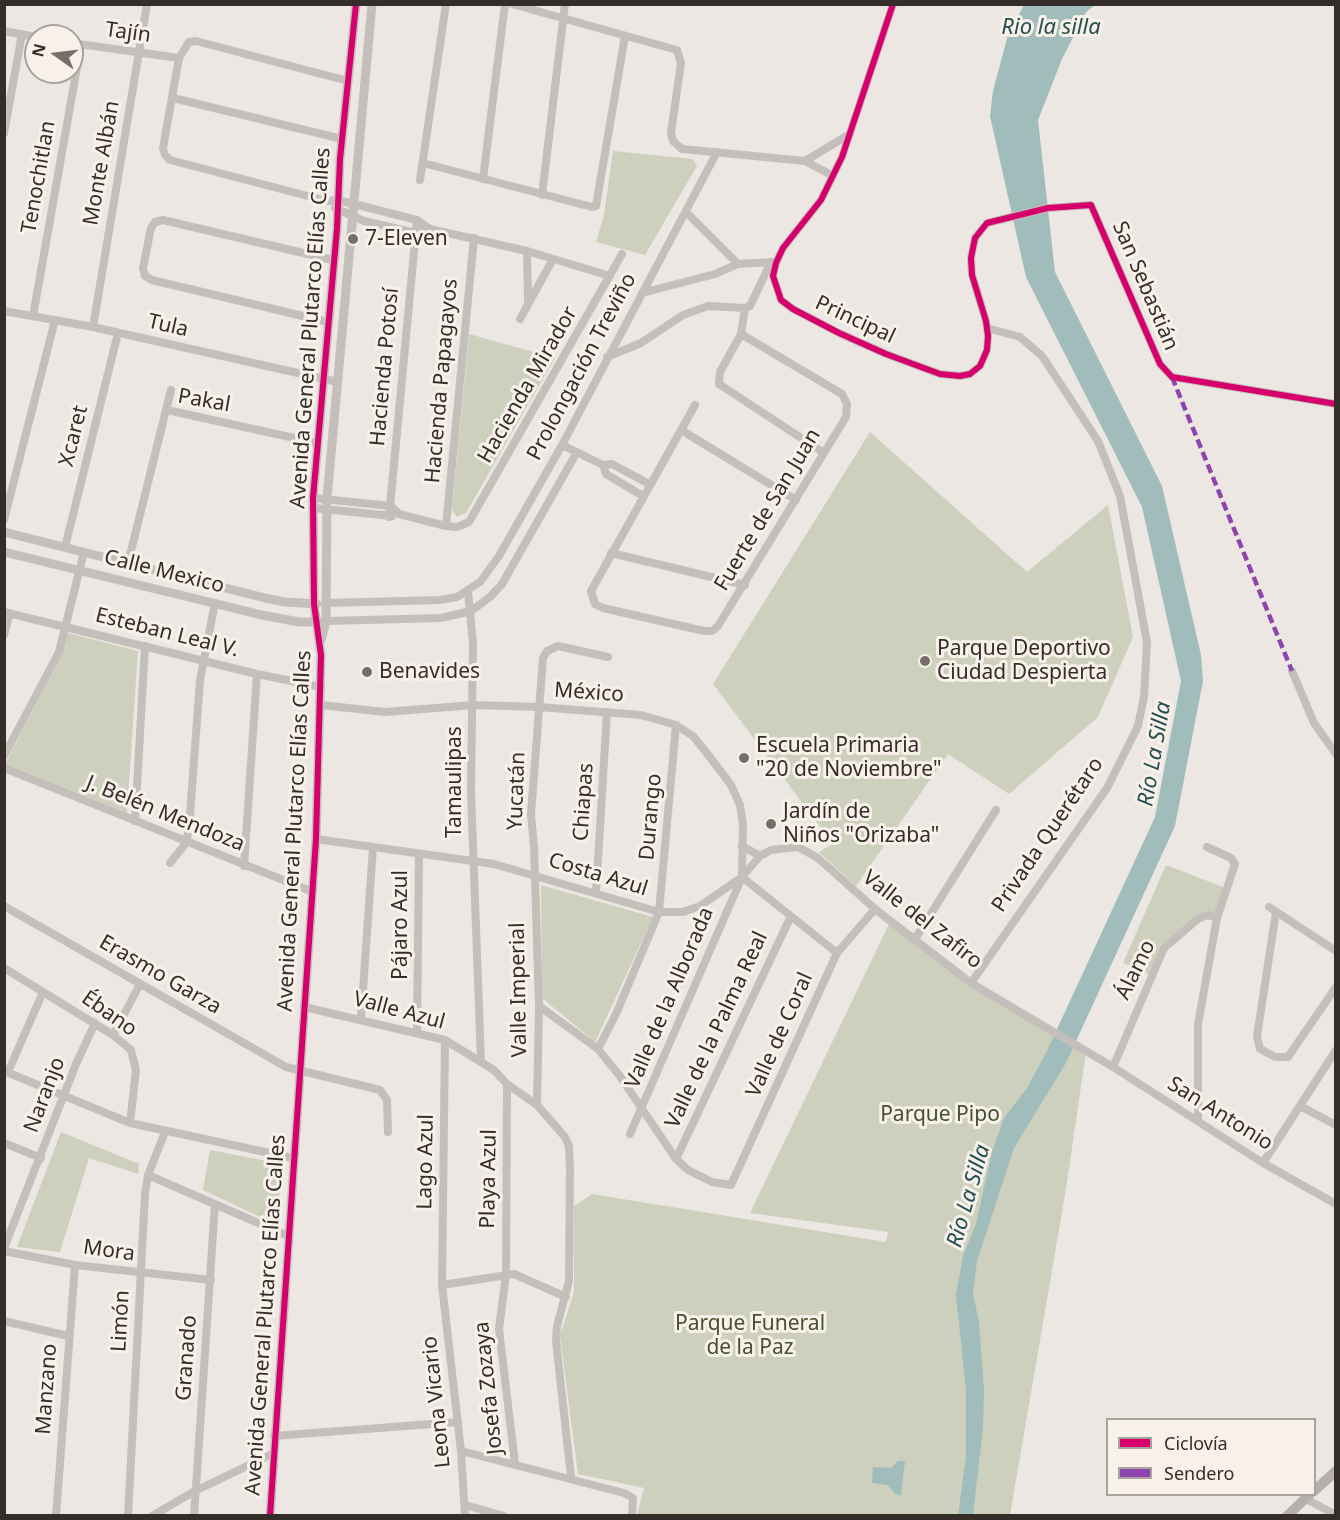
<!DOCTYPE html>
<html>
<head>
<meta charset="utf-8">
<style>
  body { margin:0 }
  #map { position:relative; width:1340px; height:1520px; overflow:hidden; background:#ece7e2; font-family:"Noto Sans",sans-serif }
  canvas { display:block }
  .frame { position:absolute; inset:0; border:6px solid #352d29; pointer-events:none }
  .legend { position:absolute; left:1106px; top:1418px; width:210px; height:78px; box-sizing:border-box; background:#f8f1ea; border:2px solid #aaa39d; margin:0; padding:8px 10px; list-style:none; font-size:18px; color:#352d29 }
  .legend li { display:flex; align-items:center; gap:12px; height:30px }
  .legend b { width:30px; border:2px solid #aaa39d }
  .north { position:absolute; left:24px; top:24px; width:60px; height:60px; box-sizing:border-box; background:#f8f1ea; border:2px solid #aaa39d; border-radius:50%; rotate:284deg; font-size:16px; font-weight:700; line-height:24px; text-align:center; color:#352d29 }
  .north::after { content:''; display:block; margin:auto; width:21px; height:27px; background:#756e6a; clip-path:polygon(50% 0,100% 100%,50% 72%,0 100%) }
</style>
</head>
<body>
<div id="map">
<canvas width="1340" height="1520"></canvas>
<div class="frame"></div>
<ul class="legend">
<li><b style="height:8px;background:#d6006c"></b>Ciclovía</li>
<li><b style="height:8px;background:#8e44ad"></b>Sendero</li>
</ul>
<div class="north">N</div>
</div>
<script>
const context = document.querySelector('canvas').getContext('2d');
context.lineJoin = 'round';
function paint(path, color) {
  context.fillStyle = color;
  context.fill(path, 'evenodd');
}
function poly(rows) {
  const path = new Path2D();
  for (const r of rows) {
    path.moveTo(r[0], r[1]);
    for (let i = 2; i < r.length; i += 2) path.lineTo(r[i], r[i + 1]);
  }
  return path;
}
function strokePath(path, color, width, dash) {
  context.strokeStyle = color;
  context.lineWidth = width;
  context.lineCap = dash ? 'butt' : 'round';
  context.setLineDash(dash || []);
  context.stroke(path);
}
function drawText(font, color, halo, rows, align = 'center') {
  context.font = font + ' "Noto Sans",sans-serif';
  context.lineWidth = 6;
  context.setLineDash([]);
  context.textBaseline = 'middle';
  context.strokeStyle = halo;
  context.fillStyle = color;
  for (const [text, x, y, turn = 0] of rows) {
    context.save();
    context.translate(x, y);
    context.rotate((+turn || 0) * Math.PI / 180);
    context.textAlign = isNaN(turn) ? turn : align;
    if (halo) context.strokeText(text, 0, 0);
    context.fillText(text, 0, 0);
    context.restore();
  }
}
paint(poly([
  [613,151,693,159,697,166,645,255,596,242,604,215],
  [469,334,555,358,466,513,457,517,452,510],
  [870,432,1027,572,1108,505,1133,637,1098,717,1009,794,948,754,856,886,819,852,833,844,713,684],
  [68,633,138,651,127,813,5,764,57,664],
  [1166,865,1228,889,1217,918,1208,915,1172,938,1151,975,1123,963],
  [541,885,653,917,595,1042,542,998],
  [891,920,982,989,1086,1052,1066,1189,1010,1515,637,1515,644,1488,578,1474,560,1336,574,1292,574,1206,592,1194,886,1242,888,1232,750,1213],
  [61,1132,139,1164,138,1174,89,1158,60,1252,17,1247],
  [210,1150,282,1164,277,1225,203,1190]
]), '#cdd0bd');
paint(poly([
  [1024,5,1095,5,1086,12,1062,59,1038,120,1055,272,1162,486,1201,655,1203,681,1175,826,1066,1063,1014,1148,977,1261,973,1293,979,1323,984,1390,983,1428,973,1515,958,1516,966,1456,966,1391,956,1295,963,1256,976,1224,992,1152,1004,1118,1027,1088,1046,1053,1155,817,1181,681,1142,507,1026,277,990,116,993,91,1008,35],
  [898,1461,905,1461,901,1495,895,1494,888,1485,872,1483,873,1467,891,1468]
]), '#a0bcbb');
strokePath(poly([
  [512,4,677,50,681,63,671,133,673,141,682,149,805,161,833,176],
  [893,4,842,157,821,200,783,248,776,263,773,276,781,300,793,309,839,333,886,354,940,374,960,376,970,374,980,366,987,350,988,336,986,321,972,275,971,258,975,238,987,223,1048,208,1091,205,1160,364,1172,377,1336,404],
  [4,31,36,37],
  [72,43,179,58],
  [348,81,196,41,189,42,179,58,163,148,165,155,170,160,327,201,338,200,417,220,430,229,527,251,610,276],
  [173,98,342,139],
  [4,133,22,34],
  [805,161,850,134],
  [423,163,592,207,596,206,625,36],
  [483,179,505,4],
  [420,180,446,4],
  [542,195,565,4],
  [335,208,364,221,416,233,430,229],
  [686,212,738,264],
  [527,251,528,300],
  [642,293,715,274,738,264,773,262],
  [745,308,741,334,720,372,719,384,824,453],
  [4,311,93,327,338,382],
  [33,316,81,45],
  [520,319,553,259],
  [328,322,152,280,145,276,143,268,151,228,155,222,163,220,333,260],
  [93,327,147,4],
  [607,357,641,343,683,315,708,306,745,308,750,306,771,262],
  [695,405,591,591,595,604,603,608,704,631,712,631,718,626,846,417,847,404,842,394,741,334],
  [167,410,317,443],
  [681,430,796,500],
  [562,445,603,465,612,464,649,484],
  [603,465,606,474,643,496],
  [313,498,391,506,399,514,446,526,457,527,469,522,622,254],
  [313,508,392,516],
  [389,517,417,220],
  [4,520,55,320],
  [446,526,474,238],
  [65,547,118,333],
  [611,553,745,585],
  [128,563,171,390],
  [468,592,473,643,471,792,481,1062],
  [326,603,440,600,457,597,480,582,499,556,562,445,717,152],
  [4,612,257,674,321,687],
  [326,621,441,618,471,611,490,597,502,584,577,452],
  [4,635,10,613],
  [1292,671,1314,723,1336,754],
  [321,705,385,712,474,705,539,707,641,715,676,725,693,736,706,752,731,785,740,805,743,824,742,877],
  [4,756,59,652,84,552],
  [4,768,313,892],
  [135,821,145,646],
  [316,839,494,864,659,912,683,912,700,906,742,877,837,953],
  [742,846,760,856],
  [170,863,186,843,189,828,200,680,215,603],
  [244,866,257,674],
  [596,893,607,712],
  [4,906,286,1067,380,1090,387,1100,388,1132],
  [1269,907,1336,951],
  [1276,912,1257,1036,1260,1049,1275,1057,1288,1057,1336,987],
  [915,939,996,810],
  [4,968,113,1035,131,1050,136,1070,130,1123],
  [971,983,1107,788,1138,726,1144,697,1147,642,1120,496,1098,441,1042,356,1020,337,987,328],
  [539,1006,598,1049,619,1075,676,1159,688,1170,712,1182,731,1185,837,953,875,909],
  [304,1007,445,1040,494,1070,507,1084,537,1105,565,1137,569,1146,570,1167,569,1281,557,1326,556,1341,571,1477],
  [361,1018,373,848],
  [417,1032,419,855],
  [113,1035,140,984],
  [445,1040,442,1285,461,1451,465,1516],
  [598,1049,616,1014,659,912,676,725],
  [1113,1067,1164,948,1198,919,1208,915,1217,918],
  [4,1071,130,1123,293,1158],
  [8,1072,43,992],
  [507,1084,506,1274,499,1329,515,1464],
  [537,1105,539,1006,534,847,531,814,543,658,547,651,558,646,608,657],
  [1300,1106,1336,1125],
  [1198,1121,1198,1024,1217,918,1235,864,1231,858,1207,847],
  [630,1134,742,877,760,856,771,850,798,847,818,858,875,909,971,983,1113,1067,1263,1163,1336,1204],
  [4,1143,41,1158],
  [676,1159,791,916],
  [1263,1163,1336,1050],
  [148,1175,288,1236],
  [4,1248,76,1064,95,1023],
  [4,1251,75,1265,211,1280],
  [442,1285,514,1274,566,1297],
  [4,1321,68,1336],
  [274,1436,458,1422],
  [461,1451,624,1493,633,1498,632,1516],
  [1306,1499,1336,1515],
  [465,1505,504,1516],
  [56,1516,75,1265],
  [128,1516,145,1194,148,1175,165,1132],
  [152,1516,195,1491,272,1454],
  [194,1516,215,1204]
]), '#c5bfbb', 8);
strokePath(poly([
  [4,532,265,598,285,602,317,604],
  [4,552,262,615,299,622,321,622],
  [321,640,326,621,327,498,372,4],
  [270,1516,316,839,321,655,314,604,313,498,337,229,340,159,356,4]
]), '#c5bfbb', 9);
strokePath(poly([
  [1314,1491,1336,1471],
  [1287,1516,1310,1494]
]), '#b6afab', 10);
strokePath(poly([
  [1172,377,1292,671]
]), '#8e44ad', 4.5, [9, 4.5]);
strokePath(poly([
  [893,4,842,157,821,200,783,248,776,263,773,276,781,300,793,309,839,333,886,354,940,374,960,376,970,374,980,366,987,350,988,336,986,321,972,275,971,258,975,238,987,223,1048,208,1091,205,1160,364,1172,377,1336,404],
  [270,1516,316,839,321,655,314,604,313,498,337,229,340,159,356,4]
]), '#d6006c', 6);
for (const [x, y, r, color] of [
  [353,239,6,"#756e6a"],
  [925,661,6,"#756e6a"],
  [367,672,6,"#756e6a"],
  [744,758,6,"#756e6a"],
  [771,824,6,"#756e6a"]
]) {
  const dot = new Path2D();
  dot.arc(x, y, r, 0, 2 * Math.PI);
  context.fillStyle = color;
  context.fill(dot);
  strokePath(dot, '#f8f1ea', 2);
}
drawText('21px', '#352d29', '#f8f1ea', [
  ["Tajín",128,33,8],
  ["Monte Albán",102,163,-80],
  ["Tenochitlan",39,177,-80],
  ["San Sebastián",1145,286,67],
  ["Principal",855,320,25],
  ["Tula",168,326,13],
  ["Avenida General Plutarco Elías Calles",311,328,-86],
  ["Hacienda Potosí",385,367,-85],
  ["Prolongación Treviño",582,367,-62],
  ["Hacienda Papagayos",442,381,-85],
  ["Hacienda Mirador",528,385,-60],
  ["Pakal",204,401,10],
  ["Xcaret",74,436,-76],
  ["Fuerte de San Juan",768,510,-59],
  ["Calle Mexico",164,572,14],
  ["Esteban Leal V.",167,633,14],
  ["México",589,693,4],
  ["Tamaulipas",455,782,-90],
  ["Yucatán",517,791,-88],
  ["Chiapas",584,802,-86],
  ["J. Belén Mendoza",165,814,22],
  ["Durango",651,817,-85],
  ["Avenida General Plutarco Elías Calles",295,831,-87],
  ["Privada Querétaro",1048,835,-56],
  ["Costa Azul",598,875,17],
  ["Valle del Zafiro",922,920,38],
  ["Pájaro Azul",401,925,-90],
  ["Álamo",1136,970,-64],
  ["Erasmo Garza",160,975,30],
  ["Valle Imperial",519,990,-91],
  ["Valle de la Alborada",670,998,-67],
  ["Valle Azul",399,1011,15],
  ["Ébano",109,1014,35],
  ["Valle de la Palma Real",717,1030,-65],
  ["Valle de Coral",780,1035,-66],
  ["Naranjo",45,1095,-69],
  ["San Antonio",1220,1114,32],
  ["Lago Azul",426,1162,-89],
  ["Playa Azul",489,1179,-89],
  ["Mora",109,1251,8],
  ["Avenida General Plutarco Elías Calles",266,1315,-86],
  ["Limón",121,1321,-87],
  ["Granado",187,1358,-86],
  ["Josefa Zozaya",489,1388,-96],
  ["Manzano",47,1389,-86],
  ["Leona Vicario",437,1402,-96]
]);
drawText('21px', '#352d29', '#f8f1ea', [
  ["7-Eleven",365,239],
  ["Parque Deportivo",937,649],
  ["Ciudad Despierta",937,673],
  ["Benavides",379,672],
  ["Escuela Primaria",756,746],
  ["\"20 de Noviembre\"",756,770],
  ["Jardín de",783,812],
  ["Niños \"Orizaba\"",783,836]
], 'left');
drawText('21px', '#455130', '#f8f1ea', [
  ["Parque Pipo",940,1115],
  ["Parque Funeral",750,1324],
  ["de la Paz",750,1348]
]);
drawText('italic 22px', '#235052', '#f8f1ea', [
  ["Rio la silla",1051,28],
  ["Río La Silla",1155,754,-80],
  ["Río La Silla",969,1196,-74]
]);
</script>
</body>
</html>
